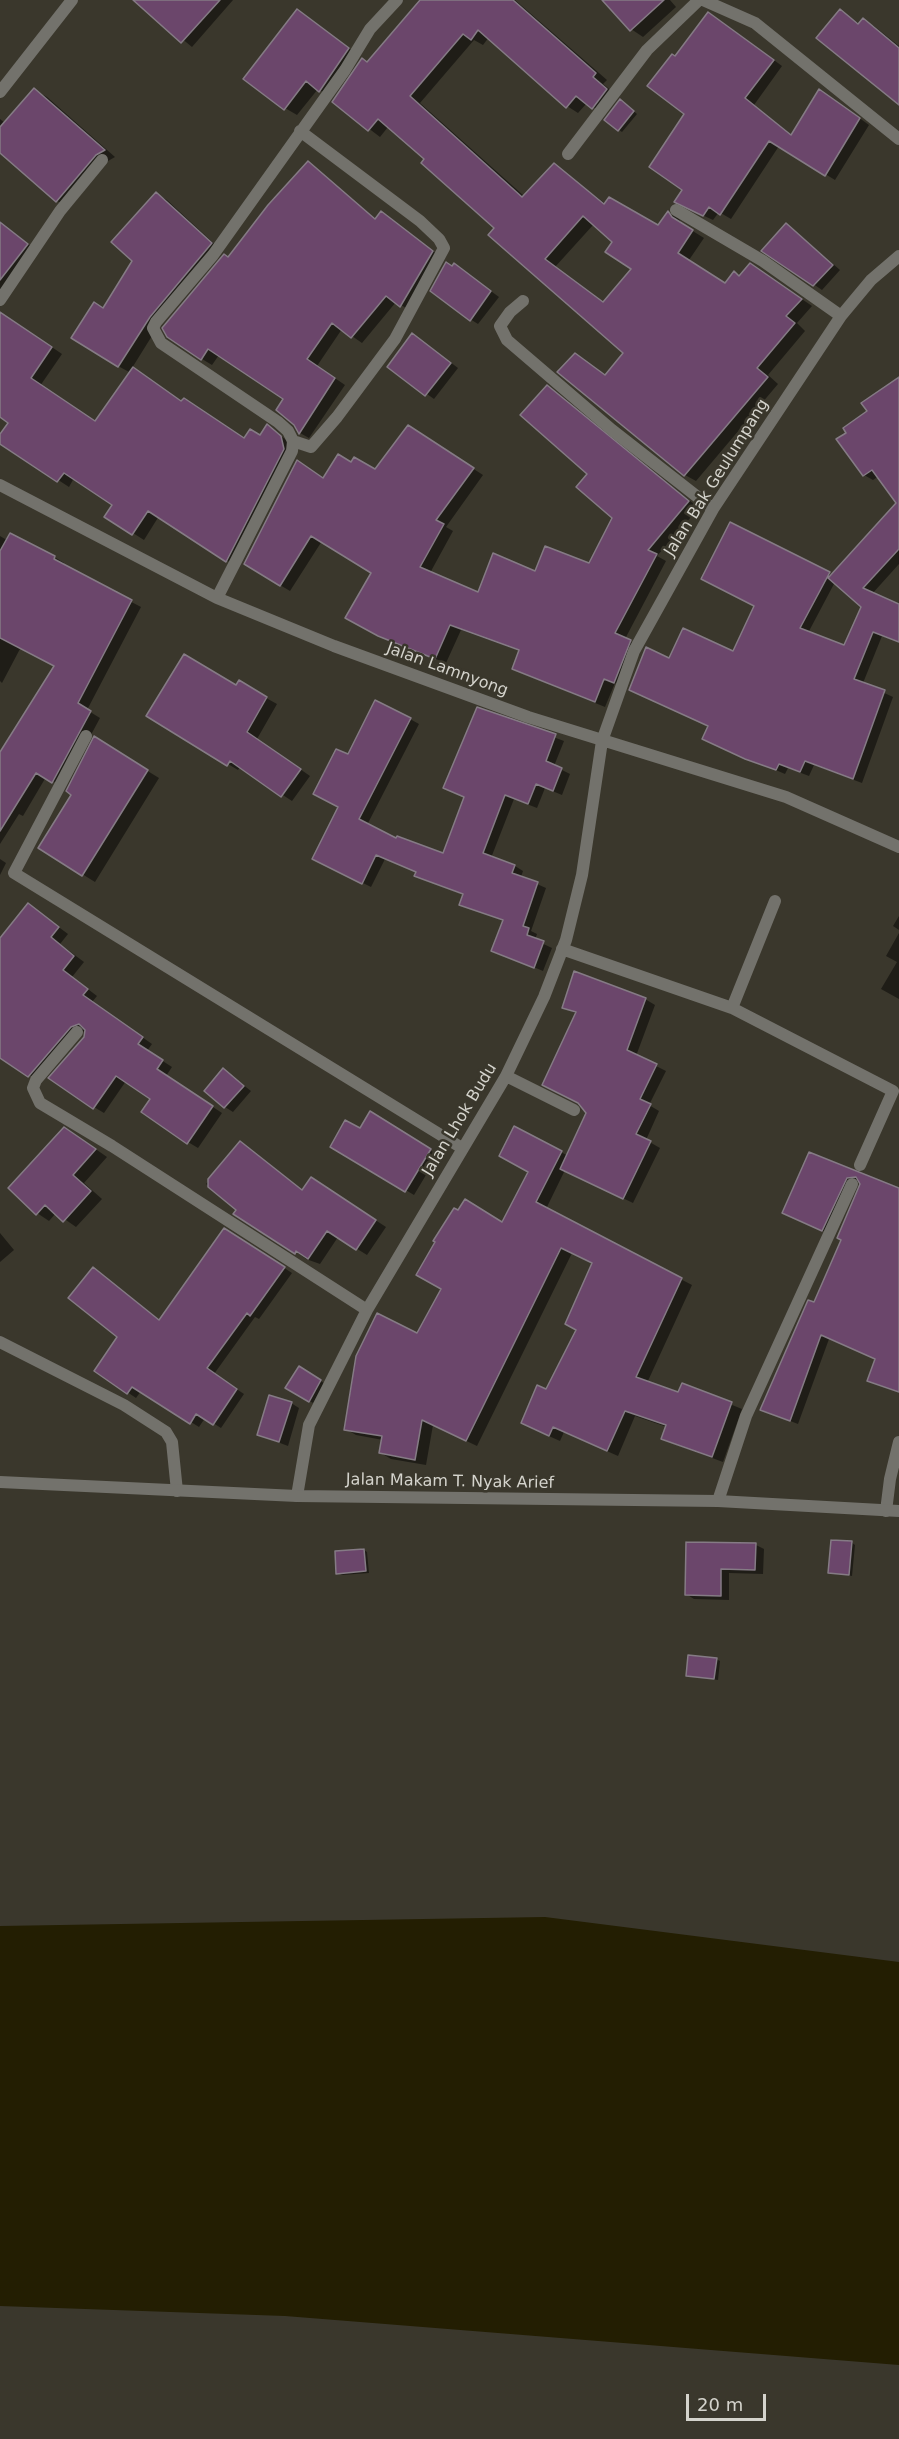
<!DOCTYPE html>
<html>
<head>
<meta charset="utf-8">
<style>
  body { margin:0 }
  #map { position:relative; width:899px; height:2439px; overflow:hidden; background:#3a372c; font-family:"DejaVu Sans",sans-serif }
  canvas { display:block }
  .scale { position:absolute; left:686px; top:2394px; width:80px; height:27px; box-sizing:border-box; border:3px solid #d4d3cc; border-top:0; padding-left:8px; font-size:18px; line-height:21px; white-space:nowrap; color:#d4d3cc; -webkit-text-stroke:4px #3a372c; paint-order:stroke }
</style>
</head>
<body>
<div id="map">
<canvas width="899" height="2439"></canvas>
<div class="scale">20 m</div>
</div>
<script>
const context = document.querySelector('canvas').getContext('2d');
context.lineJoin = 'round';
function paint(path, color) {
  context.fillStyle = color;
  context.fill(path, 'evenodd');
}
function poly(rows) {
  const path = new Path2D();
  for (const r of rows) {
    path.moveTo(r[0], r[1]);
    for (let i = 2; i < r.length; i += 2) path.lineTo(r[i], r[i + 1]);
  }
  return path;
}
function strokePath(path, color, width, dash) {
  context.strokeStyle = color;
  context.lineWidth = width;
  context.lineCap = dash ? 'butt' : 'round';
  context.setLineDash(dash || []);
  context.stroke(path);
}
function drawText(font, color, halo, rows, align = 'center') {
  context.font = font + ' "DejaVu Sans",sans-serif';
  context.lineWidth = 5;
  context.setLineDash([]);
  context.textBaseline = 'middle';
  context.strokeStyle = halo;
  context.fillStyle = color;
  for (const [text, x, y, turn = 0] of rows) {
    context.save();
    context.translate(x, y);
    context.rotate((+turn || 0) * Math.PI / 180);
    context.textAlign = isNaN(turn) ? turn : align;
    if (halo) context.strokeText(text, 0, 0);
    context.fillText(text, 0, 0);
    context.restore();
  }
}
paint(poly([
  [545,1917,899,1962,899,2365,285,2316,0,2306,0,1926]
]), '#231e02');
paint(poly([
  [135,0,233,0,192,47],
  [419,0,515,0,607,80,603,84,618,96,604,114,587,103,578,113,567,106,489,37,483,45,474,40,420,103,524,196,554,165,606,204,659,227,668,213,679,219,683,225,704,238,689,260,725,284,735,273,740,277,762,272,812,306,797,323,805,331,768,375,778,384,696,481,685,475,575,355,606,376,625,353,426,159,388,127,380,137,334,102],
  [594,224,613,242,633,269,604,303,555,267],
  [604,0,670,0,676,7,643,37,631,29],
  [297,11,360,56,332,98,318,89,297,115,285,108],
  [840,11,860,24,863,20,874,26,899,46,899,103],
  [718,19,782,66,754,105,792,135,829,96,869,125,835,180,779,146,731,219,719,212,713,220,685,207,686,114,676,58],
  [34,90,47,97,115,157,108,161,70,208,57,201,0,151,0,119,5,123],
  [624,103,637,114,622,132,619,130],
  [308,163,376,219,391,219,442,258,411,311,396,302,362,343,342,329,317,366,345,385,309,438,300,433,285,399,219,355,212,365,202,359,229,258],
  [157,194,167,200,221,250,160,323,132,368,182,402,245,439,261,437,267,426,292,444,237,567,159,516,144,540,106,516,114,505,74,478,69,487,0,442,0,437,10,422,0,415,0,312,62,354,40,386,95,422,131,373,118,366,104,309,134,261],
  [0,221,37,251,0,304],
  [787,224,840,270,822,290,764,250],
  [453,267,462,270,499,297,478,324,470,319],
  [421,340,458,368,434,399,389,367],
  [899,378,899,564,872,594,899,606,899,642,882,636,863,683,893,697,862,783,814,765,809,776,788,768,785,774,713,743,709,726,670,660,734,653,756,606,730,524,832,575,898,503,879,476,873,480,864,475,849,433],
  [835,582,863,606,844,647,808,633],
  [547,387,699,508,657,556,666,561,625,639,640,647,625,688,615,683,605,707,524,674,513,668,520,651,461,630,446,663,390,641,347,617,373,572,322,541,290,591,280,585,324,479,352,464,375,471,418,433,483,475,446,527,453,531,430,573,478,594,536,573,589,565,614,518],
  [0,536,52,567,56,558,64,563,63,566,141,607,87,710,100,718,63,787,46,777,23,816,19,814,0,844,0,755,56,666,21,647,2,683,0,681],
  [239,683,277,704,257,739,310,776,292,801,240,767,238,770,148,716,236,687],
  [478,709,564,741,554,766,570,774,562,795,545,788,537,808,514,799,491,858,515,866,523,871,521,877,546,888,531,931,537,934,535,940,552,948,543,971,493,950,504,921,460,904,464,895,425,880,416,875,417,872,385,859,371,887,323,863,340,807,348,756,410,719,419,724,367,825,397,840,443,855,465,797],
  [107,746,159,778,95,882,40,848],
  [0,859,6,863,0,875],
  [29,905,68,934,60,944,84,962,72,977,97,996,92,1002,152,1044,147,1051,172,1067,166,1076,222,1113,198,1148,188,1142,152,1099,126,1081,104,1113,94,1107,86,1031,81,1032,39,1081,0,1056,0,941],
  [899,916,899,930,893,926],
  [899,933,899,999,881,989,897,962,886,956],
  [645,999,655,1005,636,1056,666,1071,649,1105,659,1111,646,1140,660,1148,633,1203,565,1170,546,1209,692,1285,647,1383,679,1394,683,1385,742,1409,723,1462,674,1444,663,1438,667,1427,635,1416,618,1456,564,1432,560,1441,533,1429,547,1391,578,1330,593,1263,572,1253,477,1446,433,1425,426,1465,391,1459,381,1453,383,1440,356,1435,346,1429,418,1335,443,1289,503,1224,561,1152,568,1156,588,1113,577,1014,564,1007],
  [224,1070,251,1091,233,1112,225,1107],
  [370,1113,438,1155,414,1195,332,1146,360,1130],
  [77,1136,107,1157,84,1183,102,1199,76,1227,56,1213,49,1221,37,1213],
  [240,1142,303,1191,322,1185,386,1227,367,1255,338,1237,320,1264,306,1259,206,1184],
  [809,1154,899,1190,899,1392,869,1380,876,1359,829,1339,798,1424,762,1410,814,1304,843,1240,861,1187,859,1181,855,1182,830,1234,792,1217],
  [0,1233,14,1250,0,1262],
  [232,1234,292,1273,259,1319,255,1317,214,1374,244,1394,221,1428,205,1418,199,1427,141,1391,136,1398,96,1371,119,1337,94,1269,160,1320],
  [299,1368,324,1383,313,1403,287,1388],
  [291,1403,299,1408,288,1446,259,1435],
  [851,1542,855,1545,852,1576,830,1572],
  [688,1543,756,1545,764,1549,763,1574,729,1573,729,1600,694,1599,686,1594],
  [364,1550,367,1552,369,1573,342,1575,338,1573],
  [716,1659,720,1661,718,1680,688,1675]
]), '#0007');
const building = poly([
  [133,0,220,0,181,43,133,0],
  [420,0,513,0,596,73,593,77,607,89,592,109,576,96,566,108,478,30,471,40,463,34,410,96,522,197,554,163,604,204,609,197,658,225,668,211,672,217,693,230,678,253,725,283,734,271,739,276,750,263,802,299,786,316,795,323,757,368,768,377,684,476,557,372,575,353,605,375,623,353,488,235,494,228,421,163,424,159,378,119,368,131,332,102,362,58,367,62,420,0],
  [583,216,612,242,605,252,631,269,603,302,545,259,583,216],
  [602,0,664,0,630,31,602,0],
  [297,9,349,48,319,92,306,81,284,110,243,79,297,9],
  [840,9,858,24,863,18,899,48,899,105,816,38,840,9],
  [708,12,774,60,745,98,791,135,819,89,860,118,825,176,769,141,720,215,709,207,703,216,674,202,682,190,649,167,684,114,647,86,672,54,675,56,708,12],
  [34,88,105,150,96,155,56,202,0,153,0,127,34,88],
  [620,99,634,111,618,131,604,120,620,99],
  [308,161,375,219,381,211,433,251,400,307,386,296,351,338,332,323,307,359,335,378,299,434,294,425,276,410,283,399,208,349,201,360,167,337,162,328,224,254,228,257,268,205,308,161],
  [156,192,212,243,150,317,118,367,71,338,94,302,103,308,132,261,111,242,156,192],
  [0,222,28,244,0,280,0,222],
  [786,223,833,265,813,286,761,251,786,223],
  [446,262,452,266,454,263,491,291,470,321,430,291,446,262],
  [0,312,52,347,31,378,95,421,133,367,181,401,184,398,244,438,250,429,260,435,267,424,281,436,284,449,226,562,148,511,132,535,104,517,112,505,64,473,57,482,0,444,0,434,8,423,0,417,0,312],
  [412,333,451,363,425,396,387,367,412,333],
  [899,377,899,549,863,588,899,604,899,642,873,632,854,679,885,690,853,779,805,761,800,772,779,764,776,770,745,759,702,739,708,726,629,690,646,647,669,658,683,628,733,651,754,606,701,579,730,522,830,572,800,628,844,645,861,607,828,578,896,503,872,470,863,476,836,439,846,433,843,428,867,411,861,403,899,377],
  [547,385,689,501,648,550,657,554,615,633,631,640,614,683,604,679,595,702,512,669,519,650,450,625,435,659,378,636,345,618,371,573,311,536,280,586,244,564,297,460,323,478,338,454,351,462,354,457,375,469,408,425,474,468,436,520,444,524,420,567,478,592,493,553,535,571,545,546,589,563,612,518,576,487,587,474,520,415,547,385],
  [10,533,55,556,54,559,132,600,78,703,91,711,52,783,36,773,0,831,0,752,54,666,0,638,0,551,10,533],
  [184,654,236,685,239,680,267,697,247,732,301,769,281,797,230,761,227,766,146,716,184,654],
  [375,700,411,718,359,819,396,838,397,836,443,853,464,797,443,788,477,707,556,734,546,761,562,768,553,791,536,784,528,804,505,795,483,853,515,865,512,873,538,882,523,926,529,928,527,935,544,941,534,968,491,951,503,920,459,905,463,894,414,876,416,872,376,855,362,884,312,859,338,807,313,794,336,749,348,754,375,700],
  [94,736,148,770,82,876,38,848,71,795,66,791,94,736],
  [28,903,59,927,51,937,74,956,63,970,88,989,83,995,143,1037,138,1044,163,1060,157,1069,213,1106,187,1144,141,1112,150,1099,116,1076,93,1109,48,1078,84,1037,85,1030,79,1024,71,1027,28,1077,0,1058,0,938,28,903],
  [574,971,646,998,627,1050,657,1064,640,1099,651,1104,636,1134,651,1141,623,1199,560,1169,586,1113,578,1103,542,1085,576,1012,562,1008,574,971],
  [223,1068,244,1086,224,1108,204,1091,223,1068],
  [370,1111,431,1149,405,1192,330,1147,345,1120,360,1128,370,1111],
  [514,1126,562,1151,536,1202,682,1278,636,1377,678,1392,682,1383,732,1402,712,1457,661,1439,666,1425,625,1411,607,1451,553,1427,549,1436,521,1423,537,1385,546,1389,576,1330,565,1324,592,1263,561,1248,466,1441,422,1420,415,1460,379,1453,382,1436,344,1430,356,1356,377,1313,417,1333,441,1289,416,1275,435,1242,433,1241,454,1208,458,1210,465,1199,502,1222,528,1172,499,1156,514,1126],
  [64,1127,96,1149,73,1175,91,1191,63,1222,45,1205,36,1215,8,1188,64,1127],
  [240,1141,302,1190,311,1177,376,1220,356,1250,327,1231,308,1259,296,1251,295,1254,233,1214,236,1210,208,1187,208,1179,240,1141],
  [809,1152,899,1188,899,1392,867,1381,875,1359,821,1335,790,1421,760,1410,808,1300,814,1302,841,1240,837,1238,860,1184,856,1177,847,1178,822,1231,782,1213,809,1152],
  [224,1228,285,1267,250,1316,247,1313,207,1368,237,1389,213,1425,196,1414,190,1424,132,1387,127,1394,94,1371,117,1337,68,1298,93,1267,159,1320,224,1228],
  [299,1366,321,1380,309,1402,285,1388,299,1366],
  [269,1395,292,1402,279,1442,257,1435,269,1395],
  [831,1540,852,1541,849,1575,828,1573,831,1540],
  [686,1542,756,1543,755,1570,721,1569,721,1596,685,1595,686,1542],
  [364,1549,366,1571,336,1574,335,1551,364,1549],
  [688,1655,717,1658,714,1679,686,1676,688,1655]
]);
paint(building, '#6b466b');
strokePath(building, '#857b85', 1.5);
strokePath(poly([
  [703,0,755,23,899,139],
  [0,92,72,0],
  [568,154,647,50,699,0],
  [676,210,763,261,841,316],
  [0,300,60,211,102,160],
  [523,301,510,312,500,326,507,340,612,430,713,509],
  [293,441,311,447,337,417,395,339,444,248,439,239,420,221,300,131],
  [0,485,217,598,334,646,528,717,786,797,899,847],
  [217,598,292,451,293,441,288,431,278,422,161,343,153,328,156,322,213,255,345,70,370,29,397,0],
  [86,736,14,873,462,1148],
  [562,949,732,1008,893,1091,860,1165],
  [732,1008,775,901],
  [77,1032,36,1080,33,1088,40,1103,112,1146,367,1310],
  [506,1076,574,1110],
  [0,1342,124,1405,166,1432,172,1442,177,1491],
  [297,1496,309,1425,367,1310,506,1076,544,997,566,940,582,875,602,741,634,651,713,509,841,316,871,280,899,256],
  [718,1501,746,1416,852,1184],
  [886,1511,890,1479,899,1442]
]), '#73726c', 12);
strokePath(poly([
  [0,1482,297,1496,718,1501,899,1511]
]), '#73726c', 12);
drawText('16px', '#d4d3cc', '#3a372c', [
  ["Jalan Bak Geulumpang",717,478,-58],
  ["Jalan Lamnyong",447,670,20],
  ["Jalan Lhok Budu",460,1120,-59],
  ["Jalan Makam T. Nyak Arief",450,1482,1]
]);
</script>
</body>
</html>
